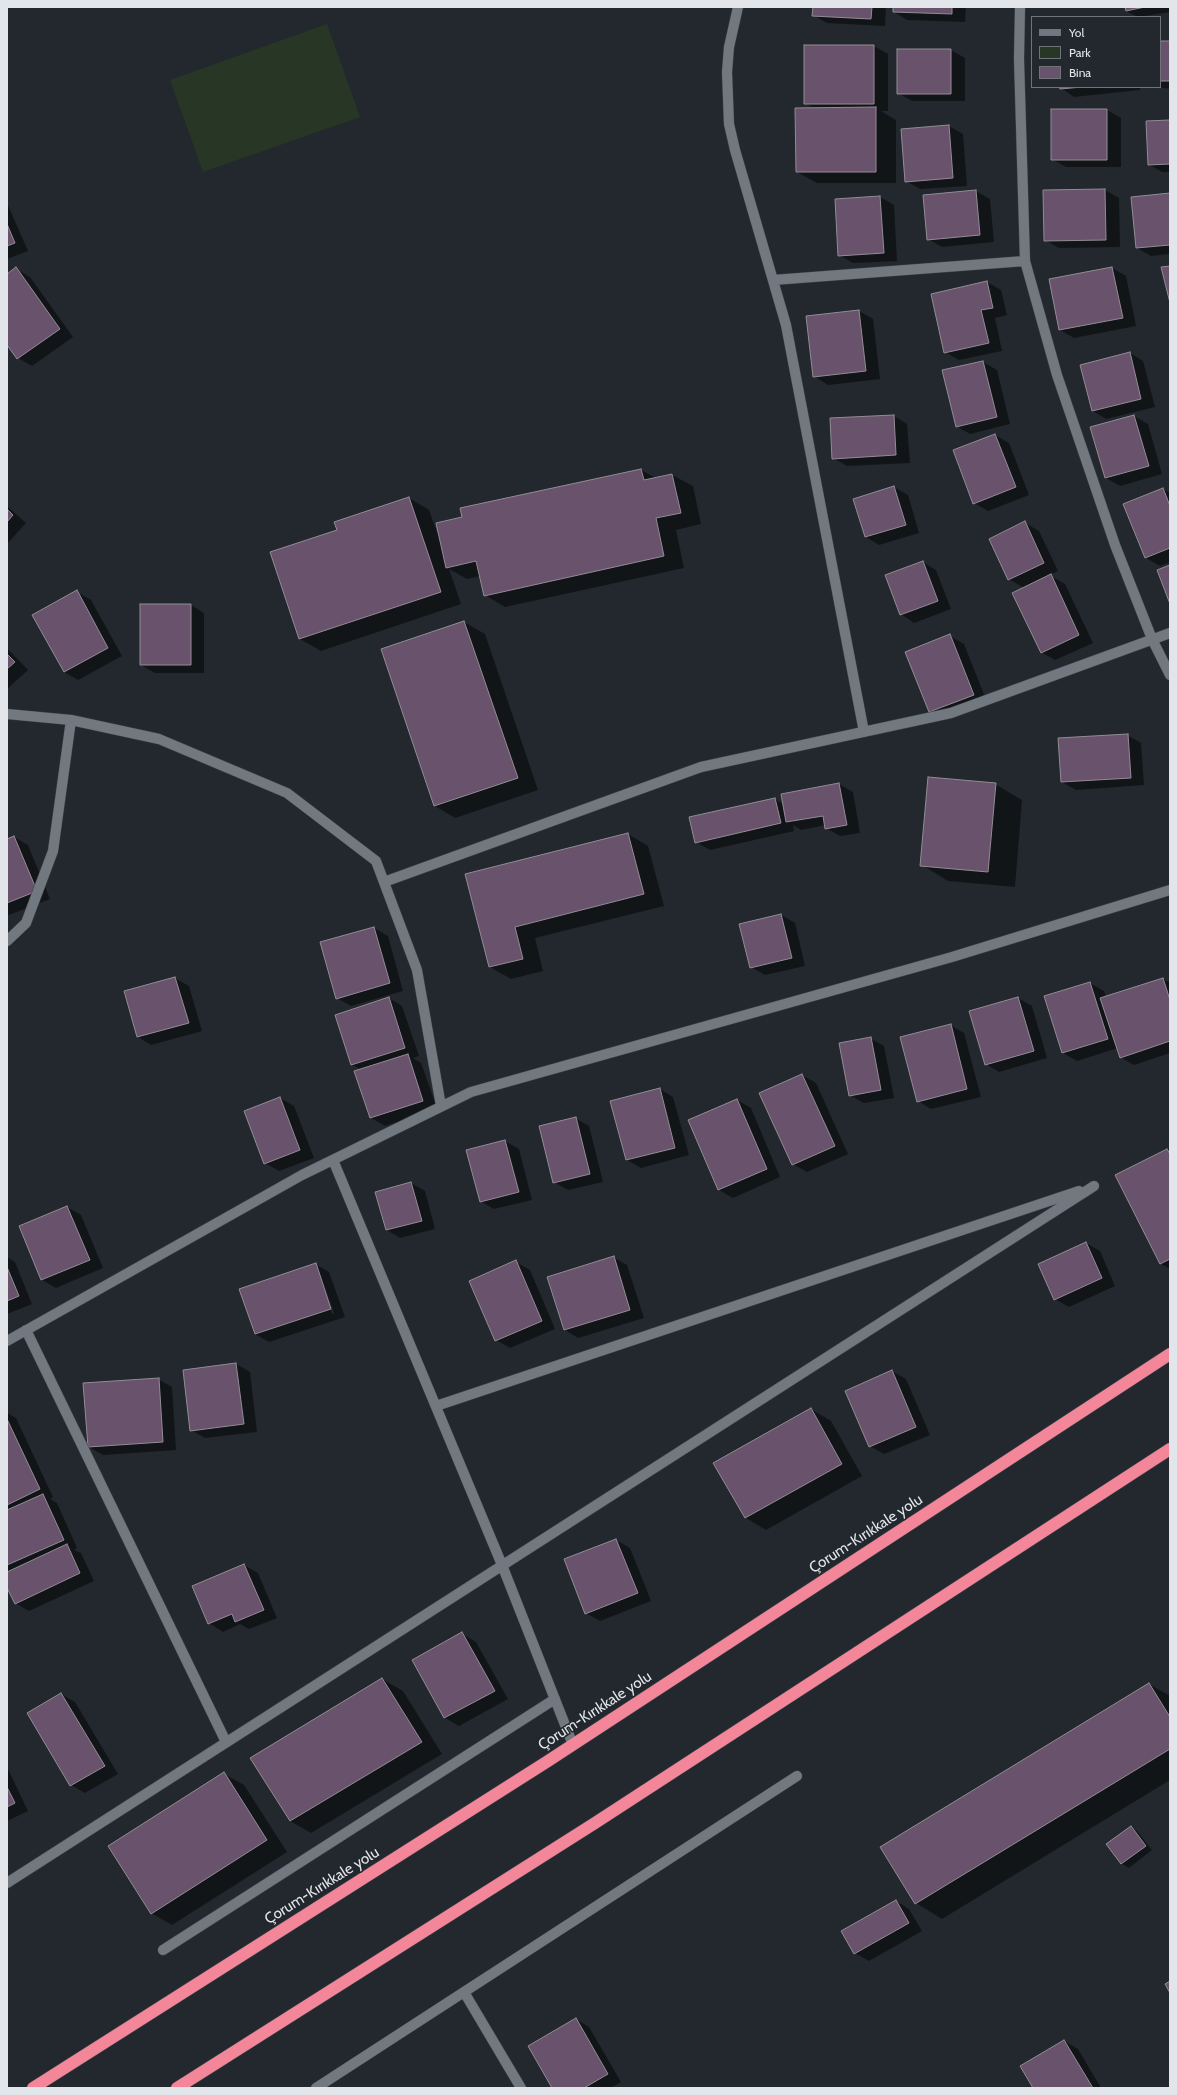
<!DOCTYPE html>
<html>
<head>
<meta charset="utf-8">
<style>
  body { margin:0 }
  #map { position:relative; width:1177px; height:2095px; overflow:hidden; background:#22282e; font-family:Cabin,sans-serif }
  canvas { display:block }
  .frame { position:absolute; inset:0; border:8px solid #e2e6ea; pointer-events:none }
  .legend { position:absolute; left:1031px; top:16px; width:130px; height:72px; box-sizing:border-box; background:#22282e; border:1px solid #6f7479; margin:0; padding:5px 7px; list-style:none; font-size:12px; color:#e2e6ea }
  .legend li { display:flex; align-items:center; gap:8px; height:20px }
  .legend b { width:20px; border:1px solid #6f7479 }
</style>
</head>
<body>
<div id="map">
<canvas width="1177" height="2095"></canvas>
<div class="frame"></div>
<ul class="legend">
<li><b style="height:5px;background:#717880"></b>Yol</li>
<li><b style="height:11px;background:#283625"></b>Park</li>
<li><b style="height:11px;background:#68526c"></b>Bina</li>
</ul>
</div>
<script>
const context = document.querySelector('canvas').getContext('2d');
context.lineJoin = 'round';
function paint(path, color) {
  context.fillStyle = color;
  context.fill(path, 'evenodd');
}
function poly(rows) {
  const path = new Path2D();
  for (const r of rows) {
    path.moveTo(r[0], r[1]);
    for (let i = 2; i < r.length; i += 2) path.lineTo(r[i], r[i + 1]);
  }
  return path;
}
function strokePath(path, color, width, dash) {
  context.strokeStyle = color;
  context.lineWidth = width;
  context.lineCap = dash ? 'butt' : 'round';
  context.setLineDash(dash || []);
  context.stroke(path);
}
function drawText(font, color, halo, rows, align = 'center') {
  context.font = font + ' Cabin,sans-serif';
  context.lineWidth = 3;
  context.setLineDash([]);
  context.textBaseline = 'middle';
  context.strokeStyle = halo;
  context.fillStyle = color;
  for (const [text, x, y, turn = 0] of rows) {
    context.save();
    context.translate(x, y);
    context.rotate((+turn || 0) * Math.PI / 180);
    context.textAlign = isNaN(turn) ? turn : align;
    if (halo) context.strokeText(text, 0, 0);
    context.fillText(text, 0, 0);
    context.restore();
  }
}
paint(poly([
  [327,24,360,117,203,172,170,80]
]), '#283625');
paint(poly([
  [814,7,886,7,885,26,827,23,813,15],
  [894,7,966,7,965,22,907,20,894,12],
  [1126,7,1170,7,1170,12,1138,17,1126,11],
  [1160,42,1170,42,1170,89,1159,87],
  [805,46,874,46,888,54,888,111,881,111,896,120,896,183,817,183,797,172,814,108,805,103],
  [951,50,965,58,965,101,912,101,898,93],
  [1060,87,1140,87,1140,90,1074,97],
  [1052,110,1107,110,1121,118,1121,167,1066,167,1052,159],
  [1170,121,1170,172,1162,172,1148,164],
  [949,126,963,134,967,186,920,189,906,181],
  [1105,190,1119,198,1120,247,1059,248,1045,240],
  [976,191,990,199,994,242,942,247,928,239],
  [1170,194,1170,254,1151,256,1137,248],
  [880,197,894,205,897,261,853,263,839,255,836,199],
  [7,203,28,251,7,259],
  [1112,268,1126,276,1136,326,1074,338,1060,330,1051,280],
  [16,269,30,277,73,337,32,366,18,358,7,343,7,275],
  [987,282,1001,290,1007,315,995,318,1002,351,959,360,945,352],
  [859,311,873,319,880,379,828,385,814,376],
  [1130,353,1143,361,1155,407,1106,419,1093,411],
  [983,362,997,370,1010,424,970,434,956,426,943,371],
  [894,416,907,424,910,463,847,466,833,458],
  [1134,416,1148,424,1162,474,1120,486,1106,478,1092,427],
  [995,435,1009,443,1029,495,988,511,974,503],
  [641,470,656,478,672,475,693,486,701,524,676,530,684,568,505,607,485,595,480,576,467,579,449,569,461,604,321,651,300,639,272,552,338,530,409,498,429,510,438,535,463,518],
  [894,487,908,495,919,533,879,545,866,537],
  [1163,489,1170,493,1170,562,1160,566,1146,558,1124,504],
  [7,506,26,523,7,544],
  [1025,523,1039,531,1058,571,1049,575,1065,584,1093,643,1055,660,1041,652,1024,588,1009,579],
  [923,562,936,570,951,609,914,623,901,614],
  [77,592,91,600,122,656,78,680,64,672],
  [191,605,204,613,204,673,155,673,141,665],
  [464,622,485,634,538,790,455,818,435,806],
  [950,636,964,644,987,702,943,719,929,711],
  [7,648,28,670,7,689],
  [1127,735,1141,743,1144,785,1076,790,1062,782],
  [839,784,853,792,860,833,840,836,826,828,826,825,801,830,793,825,794,831,710,850,696,842,774,799,784,804],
  [995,784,1022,800,1015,887,948,881,922,865],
  [628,834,648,846,664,906,535,938,543,971,511,979,490,967,466,875],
  [14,837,28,845,50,899,9,915,7,914,7,840],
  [781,915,795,923,805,966,765,975,751,967],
  [374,928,388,936,403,991,351,1006,337,998],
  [175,978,189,986,202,1031,151,1045,138,1037],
  [1163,979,1170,983,1170,1053,1134,1065,1120,1057,1118,1048,1077,1061,1063,1053,1090,983,1104,991,1106,997],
  [389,998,402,1006,419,1056,413,1058,421,1063,437,1108,385,1126,371,1118,362,1070,352,1065,336,1015],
  [1018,998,1032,1006,1047,1058,999,1072,986,1064],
  [950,1025,964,1033,981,1097,931,1109,918,1101],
  [870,1038,884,1046,894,1098,864,1103,850,1095],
  [802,1075,816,1083,848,1154,807,1172,793,1164],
  [660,1089,673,1097,689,1155,641,1168,627,1160],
  [280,1098,294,1106,314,1158,279,1171,265,1163],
  [737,1100,751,1108,780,1177,733,1198,719,1190,689,1120],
  [575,1118,589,1126,603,1182,568,1190,554,1182],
  [505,1141,519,1149,532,1200,494,1209,480,1201],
  [1167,1150,1170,1151,1170,1269,1161,1264,1116,1176],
  [411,1183,425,1191,435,1229,400,1238,387,1230],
  [67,1207,81,1215,103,1268,56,1288,42,1280,20,1226],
  [1086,1243,1100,1251,1115,1286,1069,1307,1055,1299],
  [7,1257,15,1262,32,1304,7,1314],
  [613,1257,627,1265,644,1318,578,1338,565,1330],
  [516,1262,530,1270,555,1329,510,1348,496,1340],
  [315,1264,329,1272,345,1317,269,1342,255,1334],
  [318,1274,320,1274,334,1313,332,1314],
  [236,1364,250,1372,257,1432,205,1438,191,1430],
  [892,1371,906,1379,930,1435,884,1454,870,1446],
  [158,1379,172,1387,176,1450,103,1455,89,1447],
  [811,1409,831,1421,862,1476,766,1530,746,1518,715,1463],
  [7,1413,16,1418,53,1497,50,1499,57,1503,77,1548,74,1550,81,1553,94,1581,29,1611,15,1603,7,1585],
  [616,1540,630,1548,651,1601,600,1621,586,1613],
  [244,1565,258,1573,277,1618,249,1629,240,1624,223,1632,209,1623],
  [462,1634,476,1642,508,1699,459,1726,445,1718,413,1660],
  [382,1679,403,1691,442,1754,311,1833,290,1821,252,1758],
  [1149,1684,1170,1696,1170,1780,942,1919,916,1903],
  [61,1694,75,1702,118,1774,85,1793,71,1785],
  [7,1767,28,1811,7,1821],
  [224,1774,244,1785,287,1852,172,1925,151,1913],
  [1131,1827,1137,1831,1152,1850,1129,1868,1122,1864,1107,1844],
  [896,1901,909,1909,922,1931,869,1961,855,1953],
  [576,2019,589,2027,621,2082,611,2088,554,2088],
  [1064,2041,1078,2049,1101,2088,1034,2088]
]), '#0007');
const building = poly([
  [813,7,872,7,871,19,812,16,813,7],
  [893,7,952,7,952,14,893,12,893,7],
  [1125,7,1145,7,1126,11,1125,7],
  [1160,41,1170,41,1170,81,1160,81,1160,41],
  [804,45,874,45,874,104,804,104,804,45],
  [897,49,951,49,951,94,897,94,897,49],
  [1059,87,1082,87,1060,89,1059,87],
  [876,107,876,172,796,172,795,108,876,107],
  [1051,109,1107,109,1107,160,1051,160,1051,109],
  [1170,120,1170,164,1148,165,1146,121,1170,120],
  [949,125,953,178,905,182,901,129,949,125],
  [1105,189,1106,240,1044,241,1043,190,1105,189],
  [976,190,980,235,927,240,923,195,976,190],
  [1170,193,1170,245,1136,248,1131,197,1170,193],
  [880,196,884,253,838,256,835,199,880,196],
  [7,224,15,243,7,246,7,224],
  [1170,266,1170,303,1161,267,1170,266],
  [16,267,60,329,17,359,7,345,7,274,16,267],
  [1112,267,1123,318,1059,330,1049,279,1112,267],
  [987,281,993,308,981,310,989,343,944,353,931,294,987,281],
  [859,310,866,371,813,377,806,316,859,310],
  [1130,352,1141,399,1092,411,1080,365,1130,352],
  [983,361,997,417,956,427,942,370,983,361],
  [894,415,896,455,832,459,830,418,894,415],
  [1134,415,1149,466,1105,478,1090,427,1134,415],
  [995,434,1016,487,973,504,953,450,995,434],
  [641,469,644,480,672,474,681,513,656,518,664,556,484,596,476,561,446,568,436,523,462,517,460,508,641,469],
  [894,486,906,525,865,537,853,499,894,486],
  [1163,488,1170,506,1170,548,1145,558,1123,504,1163,488],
  [409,497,441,592,299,639,270,552,337,530,334,522,409,497],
  [7,509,13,515,7,522,7,509],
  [1025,521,1044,563,1008,580,989,539,1025,521],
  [923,561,938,601,900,615,885,575,923,561],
  [1170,565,1170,604,1157,570,1170,565],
  [1051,574,1079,635,1041,653,1012,593,1051,574],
  [77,590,108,648,64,672,32,615,77,590],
  [140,604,191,604,191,665,140,665,140,604],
  [464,621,518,778,434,806,381,649,464,621],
  [950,634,974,695,929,712,905,652,950,634],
  [7,654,15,662,7,669,7,654],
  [1128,734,1131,778,1061,782,1058,738,1128,734],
  [928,777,996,783,988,872,920,866,928,777],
  [839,783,847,825,825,829,823,816,786,822,781,794,839,783],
  [775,798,781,823,695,843,689,817,775,798],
  [628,833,644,894,515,927,523,959,489,967,465,874,628,833],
  [14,836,37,891,7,903,7,839,14,836],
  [781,914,792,958,750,968,739,924,781,914],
  [374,927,390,983,336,999,320,942,374,927],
  [175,977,189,1023,137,1037,124,991,175,977],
  [1163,978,1170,1000,1170,1041,1120,1058,1100,998,1163,978],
  [1090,982,1108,1039,1062,1053,1044,996,1090,982],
  [389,997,405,1048,351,1065,335,1015,389,997],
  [1018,997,1034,1051,985,1065,969,1011,1018,997],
  [951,1024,967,1089,917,1102,900,1037,951,1024],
  [871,1037,881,1090,849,1096,839,1043,871,1037],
  [408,1054,423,1101,370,1118,354,1071,408,1054],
  [802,1074,835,1146,792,1165,759,1093,802,1074],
  [660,1088,675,1148,626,1160,610,1101,660,1088],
  [280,1097,300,1150,264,1164,244,1111,280,1097],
  [737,1099,767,1169,718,1190,688,1120,737,1099],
  [576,1117,590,1174,553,1183,539,1126,576,1117],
  [505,1140,519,1192,480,1202,466,1150,505,1140],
  [1167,1149,1170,1154,1170,1259,1160,1264,1115,1175,1167,1149],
  [411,1182,422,1221,386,1230,375,1192,411,1182],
  [67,1206,90,1260,41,1280,19,1226,67,1206],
  [1086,1242,1102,1278,1054,1300,1038,1264,1086,1242],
  [614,1256,630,1310,564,1330,547,1277,614,1256],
  [516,1260,542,1321,495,1341,469,1281,516,1260],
  [316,1263,331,1309,255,1334,239,1289,316,1263],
  [7,1267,19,1296,7,1301,7,1267],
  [236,1363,244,1424,190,1431,183,1370,236,1363],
  [892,1370,916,1427,869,1447,845,1391,892,1370],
  [159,1378,163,1442,88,1447,83,1383,159,1378],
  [811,1408,842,1464,745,1518,713,1463,811,1408],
  [7,1419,40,1489,7,1505,7,1419],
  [43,1494,64,1540,7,1565,7,1510,43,1494],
  [616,1539,638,1593,585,1614,564,1559,616,1539],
  [67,1544,80,1573,15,1604,7,1588,7,1572,67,1544],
  [244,1564,264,1610,235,1622,232,1614,208,1624,192,1586,244,1564],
  [462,1632,495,1691,444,1718,412,1660,462,1632],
  [382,1678,422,1742,290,1821,250,1758,382,1678],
  [1149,1683,1170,1717,1170,1749,915,1904,880,1847,1149,1683],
  [61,1693,105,1766,70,1786,27,1713,61,1693],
  [224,1772,267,1840,151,1914,108,1846,224,1772],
  [7,1787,15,1803,7,1807,7,1787],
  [1131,1826,1146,1846,1121,1864,1106,1844,1131,1826],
  [896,1900,909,1923,854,1954,841,1931,896,1900],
  [1170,1981,1170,1993,1165,1984,1170,1981],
  [576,2018,608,2074,584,2088,552,2088,528,2046,576,2018],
  [1064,2040,1093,2088,1033,2088,1020,2066,1064,2040]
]);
paint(building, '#68526c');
strokePath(building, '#938c94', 1);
const minor = poly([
  [738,7,729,47,727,72,729,124,735,150,786,325,864,732],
  [1020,7,1019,59,1025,261,1057,375,1115,545,1152,639,1170,675],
  [773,280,1025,261],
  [7,714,71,720,159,739,287,793,376,861,417,970,441,1106],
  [384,882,701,767,951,713,1170,633],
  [7,941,26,923,53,851,71,720],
  [333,1160,502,1565,573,1745],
  [26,1330,226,1742],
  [7,1341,302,1175,471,1092,952,957,1170,890],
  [436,1406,1079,1191],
  [7,1883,1094,1186],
  [163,1950,555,1699],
  [464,1992,521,2088],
  [316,2088,797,1776]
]);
const highway = poly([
  [33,2088,548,1761,1170,1354],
  [177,2088,595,1823,1170,1449]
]);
strokePath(minor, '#3f4349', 11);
strokePath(highway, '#3f4349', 13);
strokePath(minor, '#717880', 10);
strokePath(highway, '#f38799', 12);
drawText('15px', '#e2e6ea', '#22282e', [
  ["Çorum-Kırıkkale yolu",866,1534,-33],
  ["Çorum-Kırıkkale yolu",595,1711,-33],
  ["Çorum-Kırıkkale yolu",322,1886,-32]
]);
</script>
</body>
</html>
